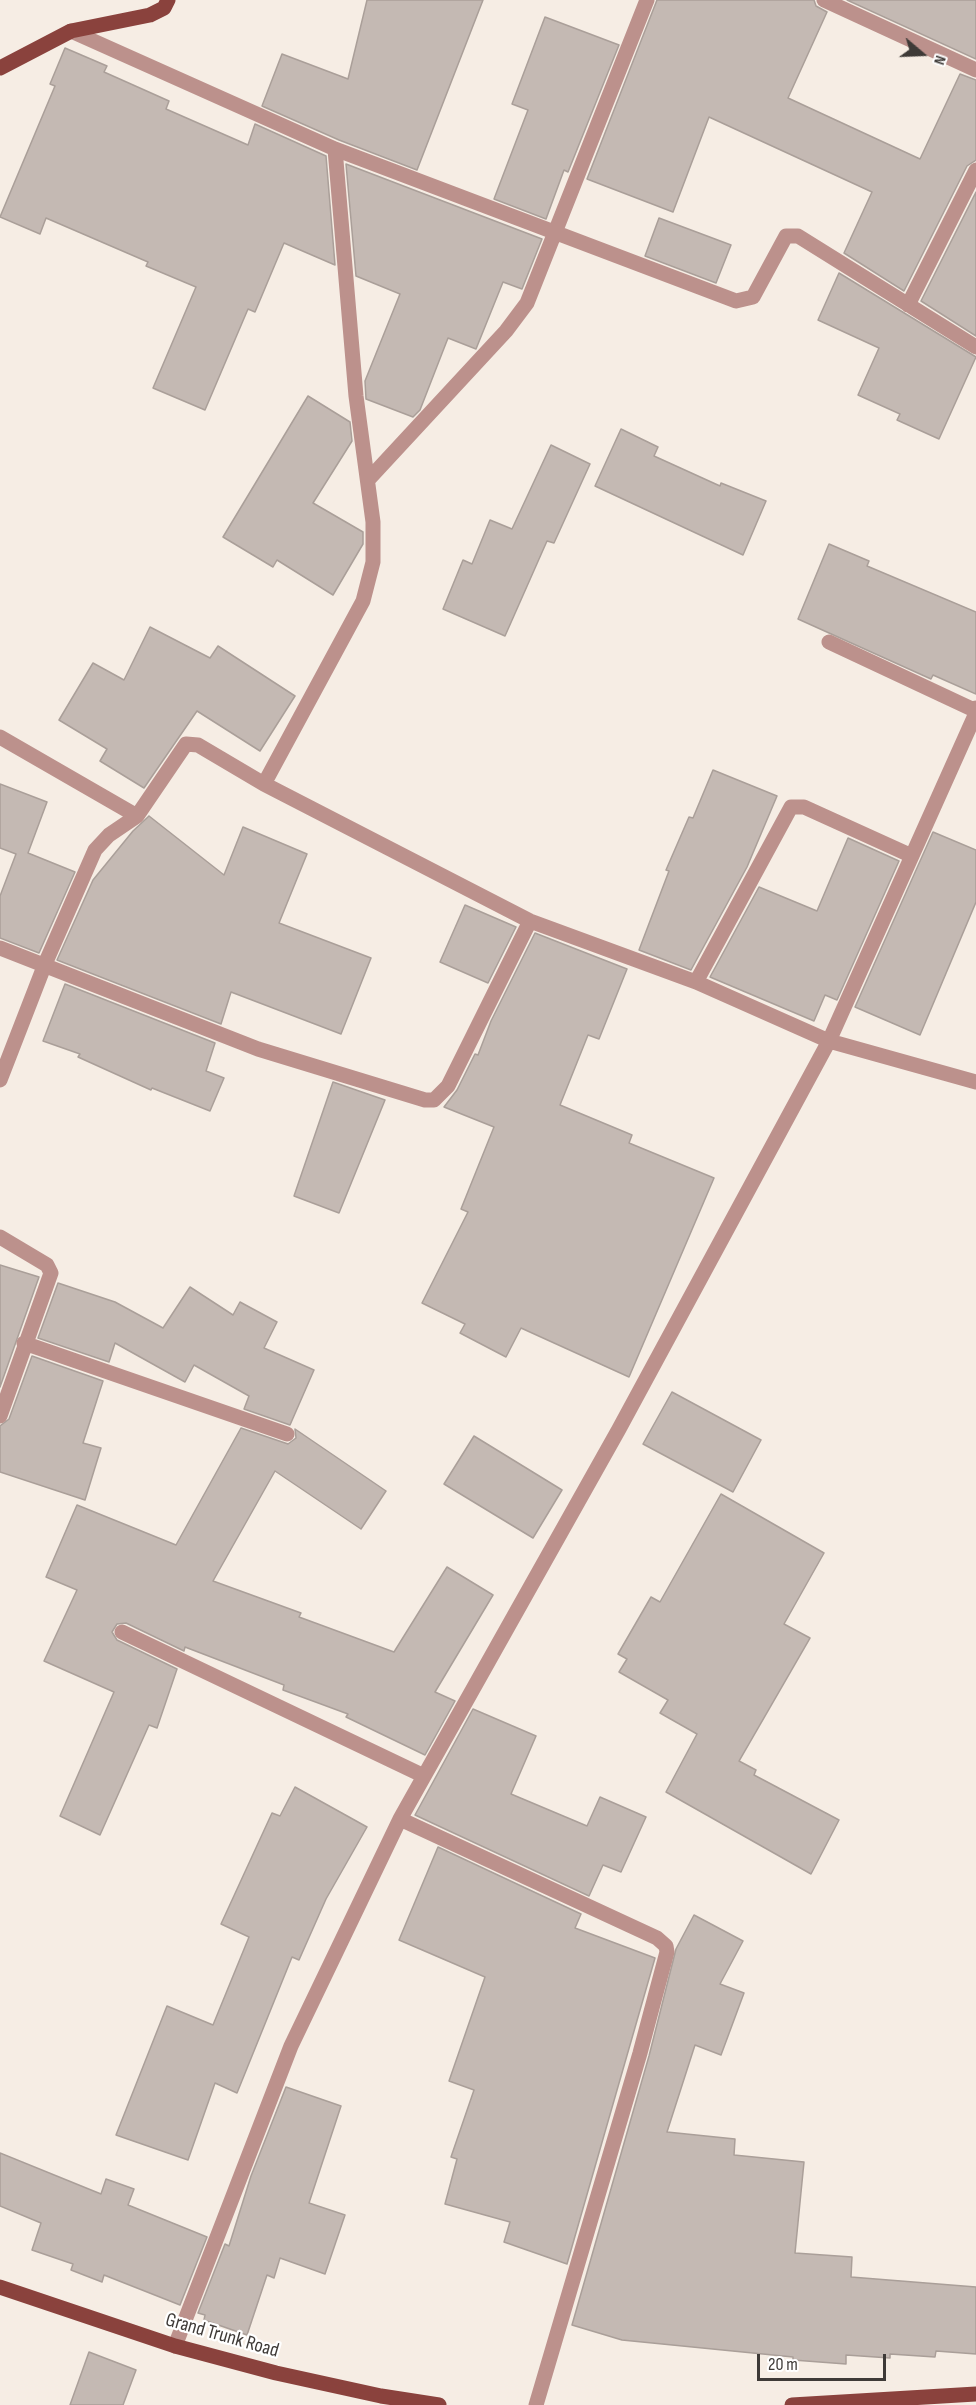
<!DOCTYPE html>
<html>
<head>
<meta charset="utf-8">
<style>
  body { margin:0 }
  #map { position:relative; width:976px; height:2405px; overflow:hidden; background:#f6ede4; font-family:"Sofia Sans Condensed",sans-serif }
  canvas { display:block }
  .north { position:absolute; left:892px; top:24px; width:60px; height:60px; -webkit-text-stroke:4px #fff; paint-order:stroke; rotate:109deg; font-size:16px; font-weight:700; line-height:24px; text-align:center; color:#3e3a37 }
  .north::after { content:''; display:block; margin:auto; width:21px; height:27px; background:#3e3a37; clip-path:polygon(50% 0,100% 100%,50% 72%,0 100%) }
  .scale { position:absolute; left:757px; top:2354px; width:129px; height:27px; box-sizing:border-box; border:3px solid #3e3a37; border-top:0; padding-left:8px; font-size:18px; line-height:21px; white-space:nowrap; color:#3e3a37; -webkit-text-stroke:4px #fff; paint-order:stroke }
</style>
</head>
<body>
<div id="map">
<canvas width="976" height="2405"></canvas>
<div class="north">N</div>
<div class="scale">20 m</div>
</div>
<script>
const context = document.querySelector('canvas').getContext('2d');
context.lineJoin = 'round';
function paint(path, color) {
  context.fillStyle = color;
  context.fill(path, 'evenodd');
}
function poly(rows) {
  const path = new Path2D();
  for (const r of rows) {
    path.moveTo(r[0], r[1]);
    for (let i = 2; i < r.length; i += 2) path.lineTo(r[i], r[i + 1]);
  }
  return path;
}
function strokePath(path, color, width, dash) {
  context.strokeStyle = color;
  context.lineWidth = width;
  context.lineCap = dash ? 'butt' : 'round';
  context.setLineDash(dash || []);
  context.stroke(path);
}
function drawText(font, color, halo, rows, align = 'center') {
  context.font = font + ' "Sofia Sans Condensed",sans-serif';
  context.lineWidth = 4.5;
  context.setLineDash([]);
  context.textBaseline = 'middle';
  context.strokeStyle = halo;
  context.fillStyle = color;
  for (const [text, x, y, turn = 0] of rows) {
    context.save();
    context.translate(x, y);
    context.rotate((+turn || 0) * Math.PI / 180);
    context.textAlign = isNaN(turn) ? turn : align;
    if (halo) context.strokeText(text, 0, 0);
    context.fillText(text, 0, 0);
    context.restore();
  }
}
const building = poly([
  [367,0,483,0,417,170,339,140,262,106,282,54,348,79,367,0],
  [657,0,814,0,816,6,827,12,788,98,920,159,960,74,976,80,976,160,967,166,904,291,844,253,872,192,709,117,673,212,587,179,657,0],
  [847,0,976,0,976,59,847,0],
  [545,17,619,45,568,172,564,170,546,219,494,199,528,110,512,104,545,17],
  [65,48,107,66,104,72,169,101,166,109,248,145,255,124,326,156,335,265,284,243,255,312,248,309,205,410,153,388,196,287,146,266,148,262,46,218,40,234,0,217,55,86,50,84,65,48],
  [346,164,542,239,522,289,503,282,476,349,448,338,420,410,413,417,366,399,365,381,400,294,356,276,346,164],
  [976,192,976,336,921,301,976,192],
  [659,218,731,245,716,283,645,256,659,218],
  [839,273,976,357,939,439,897,420,900,414,858,395,879,348,818,320,839,273],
  [308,396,350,422,352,441,313,503,363,532,363,544,333,595,277,560,273,567,223,537,308,396],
  [621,429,658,447,654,456,720,486,721,483,766,501,743,555,595,486,621,429],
  [551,445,590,464,554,543,547,541,505,636,443,609,463,560,472,564,490,520,512,529,551,445],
  [829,544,869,561,867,566,976,612,976,694,933,675,931,679,798,619,829,544],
  [150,627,210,658,218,646,295,696,260,751,197,711,144,788,100,761,107,749,59,720,93,663,124,680,150,627],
  [713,770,777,796,747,867,691,970,639,950,669,871,666,870,689,817,693,818,713,770],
  [0,784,47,802,28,853,75,872,39,953,0,938,0,896,16,854,0,848,0,784],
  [149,816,224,875,243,827,307,854,279,923,371,958,341,1034,231,992,221,1024,57,960,93,880,133,831,149,816],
  [933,832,976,850,976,902,920,1035,855,1007,933,832],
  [848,838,899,861,837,1000,825,995,814,1021,710,977,759,887,817,911,848,838],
  [465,905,516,927,488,983,440,962,465,905],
  [535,933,627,969,599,1039,588,1035,560,1105,632,1135,629,1143,714,1178,629,1377,521,1328,506,1357,460,1333,465,1324,422,1303,468,1212,461,1209,494,1127,444,1107,457,1090,475,1054,478,1055,491,1021,535,933],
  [65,984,215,1043,206,1071,224,1078,210,1111,152,1088,151,1090,78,1057,80,1054,43,1041,65,984],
  [333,1082,385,1100,339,1213,294,1196,333,1082],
  [0,1265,39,1277,0,1387,0,1265],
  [58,1283,115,1302,163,1328,190,1287,233,1315,240,1302,277,1322,264,1348,314,1370,290,1425,244,1409,249,1396,194,1365,185,1382,115,1343,109,1362,38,1338,58,1283],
  [32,1356,103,1381,83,1443,101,1448,85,1500,0,1472,0,1426,9,1419,32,1356],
  [672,1392,761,1440,733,1492,643,1444,672,1392],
  [241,1428,288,1444,296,1438,295,1429,386,1491,361,1529,275,1471,213,1581,301,1613,299,1617,394,1652,447,1567,493,1595,435,1692,455,1701,425,1755,346,1717,348,1714,283,1690,284,1685,185,1647,184,1651,126,1623,117,1624,112,1632,117,1640,177,1669,157,1728,149,1725,100,1835,60,1816,114,1692,44,1661,77,1590,46,1577,77,1505,176,1545,241,1428],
  [474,1436,562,1490,533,1538,444,1484,474,1436],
  [721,1494,824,1553,784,1624,810,1638,739,1761,756,1770,754,1775,839,1820,811,1874,666,1792,697,1734,660,1713,668,1700,619,1672,627,1659,618,1654,651,1597,660,1602,721,1494],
  [473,1709,536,1736,511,1794,587,1826,600,1797,646,1817,621,1872,603,1865,589,1896,415,1815,473,1709],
  [295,1787,367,1827,326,1899,299,1960,292,1957,237,2093,215,2083,188,2160,116,2135,167,2006,213,2025,249,1937,221,1924,272,1813,280,1816,295,1787],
  [438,1847,581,1914,575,1928,655,1958,567,2264,504,2242,510,2222,445,2204,457,2159,451,2157,474,2090,449,2081,485,1977,399,1940,438,1847],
  [694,1915,743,1941,720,1984,744,1993,721,2055,695,2045,667,2132,735,2139,734,2155,804,2162,795,2253,852,2257,851,2277,976,2287,976,2354,936,2351,935,2357,890,2354,890,2358,846,2355,846,2364,793,2360,793,2357,622,2340,572,2325,649,2056,676,1949,694,1915],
  [286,2087,341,2106,309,2203,345,2215,325,2274,280,2258,274,2278,267,2275,247,2335,204,2320,205,2315,198,2313,225,2244,229,2246,251,2176,286,2087],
  [0,2153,101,2194,106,2179,134,2189,128,2205,207,2237,180,2305,104,2275,102,2282,71,2270,73,2264,32,2250,41,2223,0,2206,0,2153],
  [89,2352,136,2370,123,2405,70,2405,89,2352]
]);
paint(building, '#c4b9b3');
strokePath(building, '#aa9f99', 1.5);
strokePath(poly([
  [824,0,976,70],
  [71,31,335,149,736,301,753,297,786,236,798,236,976,347],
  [908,305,976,170],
  [368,480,506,331,527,303,647,0],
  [829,642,972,709,976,708],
  [0,737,137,816,186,744,198,745,264,784,530,921,696,982,829,1041,976,1082],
  [264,784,363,601,373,562,373,522,356,396,335,149],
  [0,948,258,1049,425,1100,434,1100,448,1086,530,921],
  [696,982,791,807,804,807,912,856],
  [0,1080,45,964,95,850,109,835,137,816],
  [0,1237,47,1265,51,1273,0,1416],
  [24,1343,287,1434],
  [122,1632,424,1776],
  [400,1819,657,1938,666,1946,667,1952,640,2053,536,2405],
  [175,2346,291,2046,400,1819,619,1429,829,1041,976,713]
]), '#bc918c', 15);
strokePath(poly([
  [0,68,71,31,150,15,164,8,168,0],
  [0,2287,175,2346,276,2373,381,2396,439,2405],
  [792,2405,976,2394]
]), '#8a423d', 15);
drawText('20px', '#3e3a37', '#fff', [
  ["Grand Trunk Road",222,2336,16]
]);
</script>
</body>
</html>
